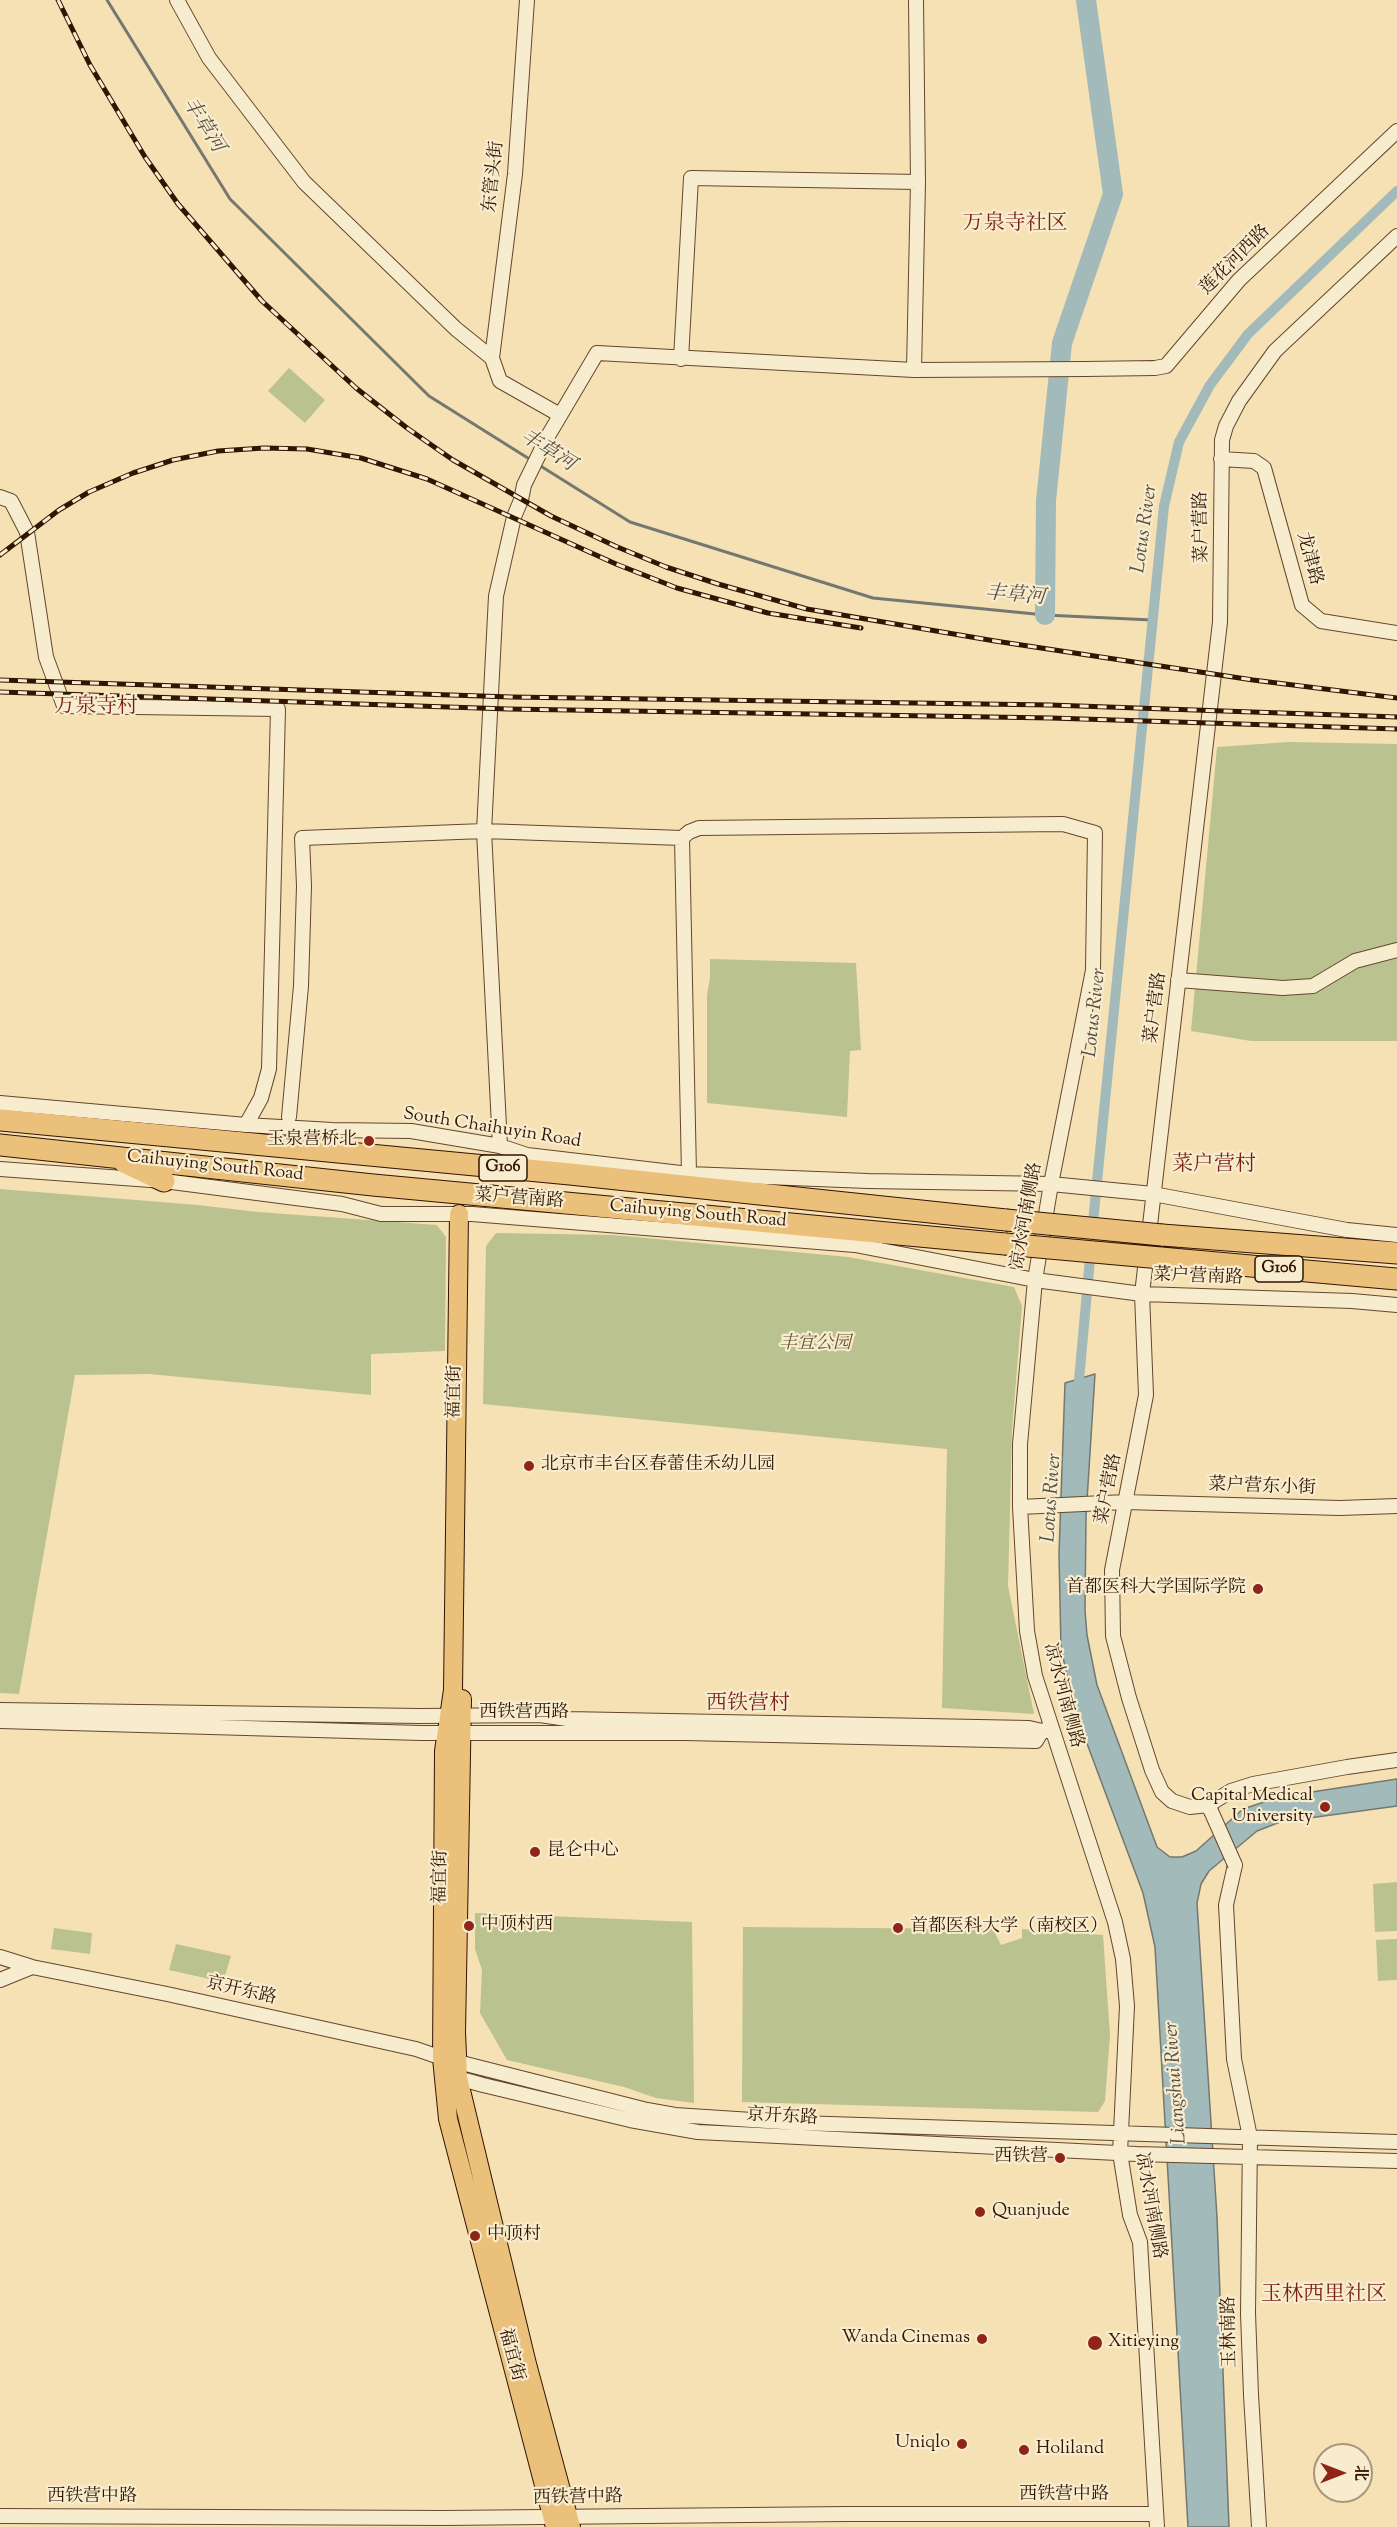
<!DOCTYPE html>
<html>
<head>
<meta charset="utf-8">
<style>
  body { margin:0 }
  #map { position:relative; width:1397px; height:2527px; overflow:hidden; background:#f5e1b4; font-family:"Sorts Mill Goudy","Noto Serif SC",serif }
  canvas { display:block }
  .north { position:absolute; left:1313px; top:2443px; width:60px; height:60px; box-sizing:border-box; background:#f8ecce; border:2px solid #a9967c; border-radius:50%; rotate:90deg; font-size:16px; font-weight:700; line-height:24px; text-align:center; color:#321402 }
  .north::after { content:''; display:block; margin:auto; width:21px; height:27px; background:#8f2418; clip-path:polygon(50% 0,100% 100%,50% 72%,0 100%) }
</style>
</head>
<body>
<div id="map">
<canvas width="1397" height="2527"></canvas>
<div class="north">北</div>
</div>
<script>
const context = document.querySelector('canvas').getContext('2d');
context.lineJoin = 'round';
function paint(path, color) {
  context.fillStyle = color;
  context.fill(path, 'evenodd');
}
function poly(rows) {
  const path = new Path2D();
  for (const r of rows) {
    path.moveTo(r[0], r[1]);
    for (let i = 2; i < r.length; i += 2) path.lineTo(r[i], r[i + 1]);
  }
  return path;
}
function strokePath(path, color, width, dash) {
  context.strokeStyle = color;
  context.lineWidth = width;
  context.lineCap = dash ? 'butt' : 'round';
  context.setLineDash(dash || []);
  context.stroke(path);
}
function drawText(font, color, halo, rows, align = 'center') {
  context.font = font + ' "Sorts Mill Goudy","Noto Serif SC",serif';
  context.lineWidth = 4.5;
  context.setLineDash([]);
  context.textBaseline = 'middle';
  context.strokeStyle = halo;
  context.fillStyle = color;
  for (const [text, x, y, turn = 0] of rows) {
    context.save();
    context.translate(x, y);
    context.rotate((+turn || 0) * Math.PI / 180);
    context.textAlign = isNaN(turn) ? turn : align;
    if (halo) context.strokeText(text, 0, 0);
    context.fillText(text, 0, 0);
    context.restore();
  }
}
paint(poly([
  [289,368,325,400,305,423,268,391],
  [1289,742,1397,744,1397,1041,1251,1041,1191,1031,1217,747],
  [710,959,856,963,861,1050,850,1051,847,1117,707,1103,707,995,710,977],
  [0,1189,198,1205,258,1212,437,1225,446,1237,445,1351,371,1354,371,1395,149,1374,75,1375,19,1694,0,1693],
  [496,1233,614,1235,848,1257,1014,1287,1022,1306,1012,1430,1008,1586,1034,1714,942,1708,947,1449,483,1404,486,1246],
  [1397,1882,1397,1931,1375,1932,1373,1884],
  [475,1913,692,1922,694,2103,656,2098,624,2087,507,2060,480,2013,482,1970,475,1949],
  [743,1927,993,1929,1001,1945,1022,1938,1022,1929,1103,1935,1110,2035,1105,2101,1098,2112,742,2102],
  [54,1928,92,1933,90,1954,51,1949],
  [1397,1939,1397,1980,1378,1981,1376,1940],
  [176,1944,231,1956,223,1982,169,1970]
]), '#bac38f');
const water = poly([
  [1095,1374,1086,1516,1085,1611,1087,1635,1097,1685,1157,1847,1170,1857,1182,1857,1196,1851,1243,1809,1279,1797,1397,1779,1397,1806,1280,1822,1257,1831,1209,1871,1201,1884,1197,1903,1217,2217,1229,2527,1188,2527,1155,1947,1143,1893,1083,1733,1072,1698,1061,1648,1059,1554,1065,1383,1095,1374]
]);
paint(water, '#a2bab9');
strokePath(water, '#757870', 1.5);
strokePath(poly([
  [107,0,230,199,429,396,531,460],
  [539,465,630,522,873,598,1045,615,1152,620]
]), '#757870', 3);
strokePath(poly([
  [1092,1232,1164,506,1179,442,1210,385,1248,334,1397,191],
  [1078,1391,1091,1248]
]), '#a2bab9', 10);
strokePath(poly([
  [1045,615,1046,501,1062,343,1113,194,1086,0]
]), '#a2bab9', 20);
const minor = poly([
  [177,0,209,58,304,182,456,329,492,358,500,381,560,415],
  [492,358,515,174,527,0],
  [681,359,691,178,918,182],
  [914,370,918,182,916,0],
  [1221,459,1254,461,1264,468,1302,605,1321,621,1397,633],
  [0,497,11,501,27,532,46,657,64,706,278,709,269,1069,261,1098,246,1125],
  [682,838,689,1174],
  [1178,980,1283,988,1313,986,1355,961,1397,950],
  [0,1103,246,1125,332,1130,411,1131,500,1146,527,1155,689,1174,868,1181,1051,1184,1153,1194,1347,1230,1397,1235],
  [289,1117,301,986,304,886,302,838,484,831,682,838,689,832,699,828,1063,824,1095,833,1093,970,1051,1184,1035,1280,1020,1444,1020,1507,1027,1631,1035,1676,1115,1922,1123,1959,1127,2006,1120,2153,1130,2215,1140,2242,1157,2527],
  [500,1146,484,831,496,596,514,517,521,500,524,485,548,436,597,353,914,370,1085,369,1155,368,1166,366,1239,280,1397,131],
  [0,1169,164,1181,342,1204,381,1214,472,1214,855,1245,1035,1280,1142,1294,1352,1301,1397,1305],
  [1020,1507,1125,1502,1340,1508,1397,1506],
  [0,1710,420,1716,540,1715,567,1719,1029,1728,1042,1731,1048,1729],
  [0,1721,421,1733,685,1733,1036,1741,1042,1731,1051,1731],
  [1208,1805,1190,1807,1172,1801,1162,1792,1152,1770,1129,1698,1113,1636,1112,1570,1146,1395,1142,1294,1220,622,1222,440,1226,426,1239,401,1275,351,1397,236],
  [1211,1811,1208,1805,1231,1791,1253,1784,1347,1767,1397,1760],
  [1235,1865,1226,1905,1234,2059,1250,2137,1248,2313,1251,2395,1259,2527],
  [0,1957,32,1967,167,1994,416,2049,442,2058,647,2110,675,2115,798,2123,1397,2142],
  [0,1980,32,1967],
  [454,2074,458,2078,483,2085,630,2120,698,2132,1137,2154,1397,2161],
  [0,2516,444,2518,848,2514,1156,2514]
]);
const major = poly([
  [459,1214,453,1690,444,1751,442,2058,448,2119,555,2527],
  [462,1699,456,2032,458,2078,527,2364,571,2527]
]);
const highway = poly([
  [0,1120,570,1174,1006,1220],
  [0,1145,373,1185,1005,1244],
  [124,1162,164,1181],
  [1162,1235,1397,1253],
  [1161,1258,1397,1279]
]);
strokePath(minor, '#63472e', 16);
strokePath(major, '#321402', 20);
strokePath(highway, '#321402', 23);
strokePath(minor, '#f8ecce', 14);
strokePath(major, '#eac07a', 18);
strokePath(highway, '#eac07a', 21);
const rail = poly([
  [58,0,90,65,145,157,178,204,262,301,356,388,407,428,453,460,551,516,615,546,666,567,718,584,807,609,995,641,1253,680,1397,698],
  [0,555,59,510,89,492,133,473,173,460,218,451,264,448,307,449,361,458,427,479,616,564,677,588,768,613,861,628],
  [0,680,511,697,1050,705,1397,717],
  [0,692,508,709,1051,718,1397,729]
]);
strokePath(rail, '#321402', 5);
strokePath(rail, '#f8ecce', 3, [9]);
const minorBridge = poly([
  [1211,1811,1235,1865]
]);
const highwayBridge = poly([
  [1006,1220,1162,1235],
  [1005,1244,1161,1258]
]);
strokePath(minorBridge, '#63472e', 16, []);
strokePath(highwayBridge, '#321402', 23, []);
strokePath(minorBridge, '#f8ecce', 14);
strokePath(highwayBridge, '#eac07a', 21);
for (const [x, y, r, color] of [
  [369,1141,6,"#8f2418"],
  [529,1466,6,"#8f2418"],
  [1258,1589,6,"#8f2418"],
  [1325,1807,6,"#8f2418"],
  [535,1852,6,"#8f2418"],
  [469,1926,6,"#8f2418"],
  [898,1928,6,"#8f2418"],
  [1060,2158,6,"#8f2418"],
  [980,2212,6,"#8f2418"],
  [475,2236,6,"#8f2418"],
  [982,2339,6,"#8f2418"],
  [1095,2343,8,"#8f2418"],
  [962,2444,6,"#8f2418"],
  [1024,2450,6,"#8f2418"]
]) {
  const dot = new Path2D();
  dot.arc(x, y, r, 0, 2 * Math.PI);
  context.fillStyle = color;
  context.fill(dot);
  strokePath(dot, '#f8ecce', 2);
}
for (const [x, y, w] of [
  [503,1168,48],
  [1279,1269,48]
]) {
  const box = new Path2D();
  box.roundRect(x - w / 2, y - 13, w, 26, 4.5);
  context.fillStyle = '#f8ecce';
  context.fill(box);
  strokePath(box, '#321402', 1.5);
}
drawText('bold 16px', '#321402', null, [
  ["G106",503,1168],
  ["G106",1279,1269]
]);
drawText('18px', '#321402', '#f8ecce', [
  ["东管头街",495,177,-84],
  ["莲花河西路",1236,261,-45],
  ["菜户营路",1203,527,-91],
  ["龙津路",1308,559,75],
  ["菜户营路",1157,1008,-83],
  ["South Chaihuyin Road",492,1129,9],
  ["Caihuying South Road",215,1167,6],
  ["菜户营南路",519,1200,4],
  ["Caihuying South Road",698,1215,5],
  ["凉水河南侧路",1028,1216,-80],
  ["菜户营南路",1198,1278,2],
  ["福宜街",456,1392,-89],
  ["菜户营东小街",1262,1488,2],
  ["菜户营路",1110,1489,-79],
  ["凉水河南侧路",1062,1696,75],
  ["西铁营西路",524,1714],
  ["福宜街",442,1877,-89],
  ["京开东路",241,1992,13],
  ["京开东路",782,2118,3],
  ["凉水河南侧路",1149,2206,80],
  ["玉林南路",1231,2332,-91],
  ["福宜街",510,2355,75],
  ["西铁营中路",1064,2496],
  ["西铁营中路",92,2498],
  ["西铁营中路",578,2499,-1]
]);
drawText('18px', '#321402', '#f8ecce', [
  ["玉泉营桥北",357,1141,"right"],
  ["北京市丰台区春蕾佳禾幼儿园",541,1466],
  ["首都医科大学国际学院",1246,1589,"right"],
  ["Capital Medical",1313,1797,"right"],
  ["University",1313,1818,"right"],
  ["昆仑中心",547,1852],
  ["中顶村西",481,1926],
  ["首都医科大学（南校区）",910,1928],
  ["西铁营",1048,2158,"right"],
  ["Quanjude",992,2212],
  ["中顶村",487,2236],
  ["Wanda Cinemas",970,2339,"right"],
  ["Xitieying",1108,2343],
  ["Uniqlo",950,2444,"right"],
  ["Holiland",1036,2450]
], 'left');
drawText('italic 18px', '#625133', '#f8ecce', [
  ["丰宜公园",815,1345]
]);
drawText('italic 20px', '#594e42', '#f8ecce', [
  ["丰草河",202,126,58],
  ["丰草河",547,452,32],
  ["Lotus River",1146,529,-82],
  ["丰草河",1015,597,5],
  ["Lotus River",1096,1013,-84],
  ["Lotus River",1053,1498,-86],
  ["Liangshui River",1177,2083,-94]
]);
drawText('21px', '#7a1f14', '#f8ecce', [
  ["万泉寺社区",1015,225],
  ["万泉寺村",96,708],
  ["菜户营村",1214,1166],
  ["西铁营村",748,1705],
  ["玉林西里社区",1324,2296]
]);
</script>
</body>
</html>
